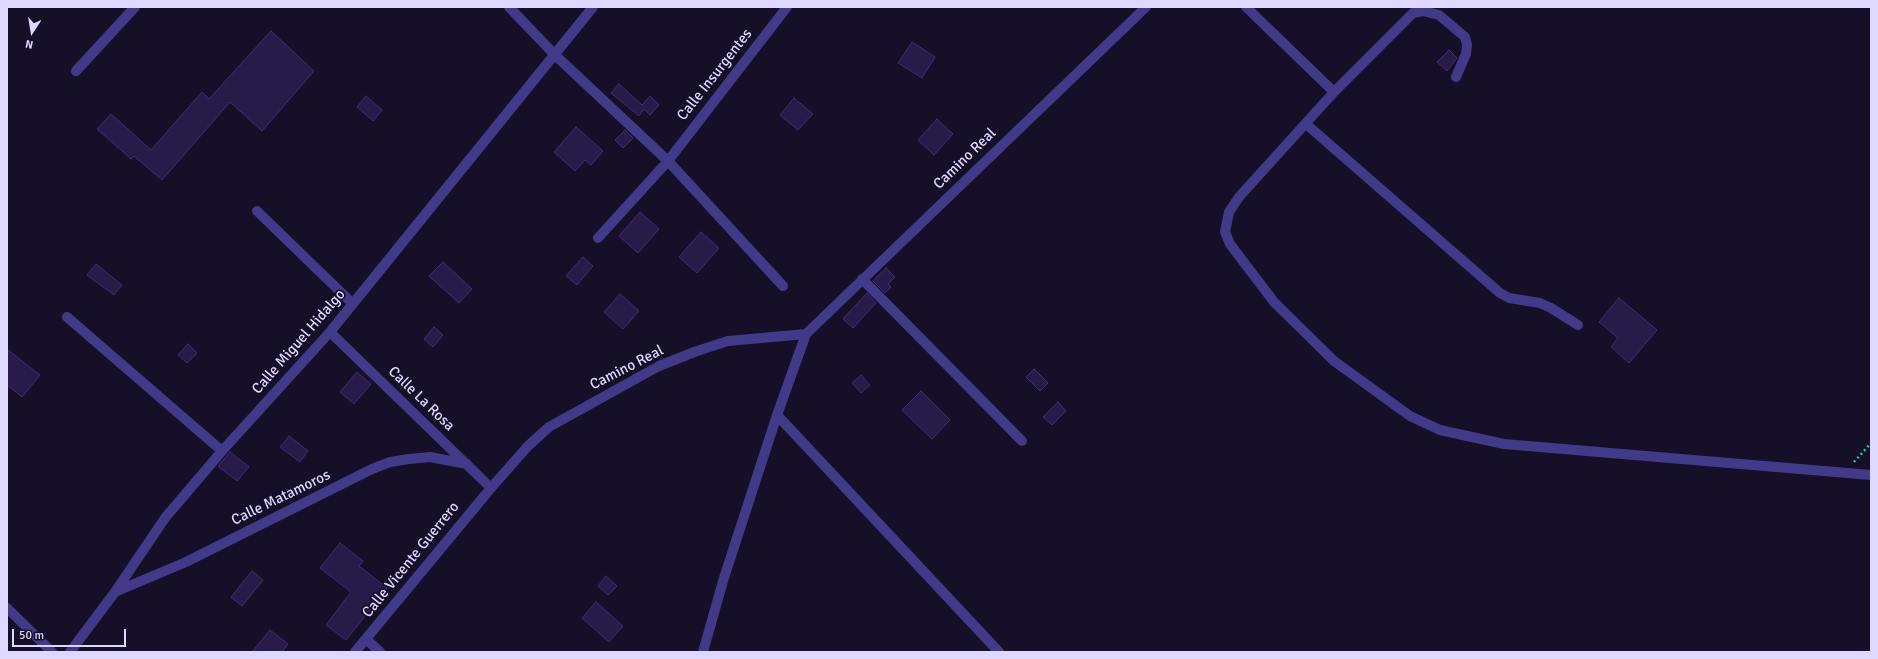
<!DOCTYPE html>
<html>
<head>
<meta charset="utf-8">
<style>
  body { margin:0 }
  #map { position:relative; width:1878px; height:659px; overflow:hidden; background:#150f28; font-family:Signika,sans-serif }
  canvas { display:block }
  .frame { position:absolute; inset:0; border:8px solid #ded7ff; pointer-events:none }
  .north { position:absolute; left:12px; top:12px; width:40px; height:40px; -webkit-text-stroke:3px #150f28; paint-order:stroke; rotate:192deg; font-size:11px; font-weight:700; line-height:16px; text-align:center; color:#ded7ff }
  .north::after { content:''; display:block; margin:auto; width:14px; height:18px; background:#ded7ff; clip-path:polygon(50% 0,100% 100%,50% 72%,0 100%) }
  .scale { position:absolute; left:12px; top:629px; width:114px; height:18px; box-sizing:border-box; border:2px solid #ded7ff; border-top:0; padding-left:5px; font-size:12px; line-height:14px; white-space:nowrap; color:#ded7ff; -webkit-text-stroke:3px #150f28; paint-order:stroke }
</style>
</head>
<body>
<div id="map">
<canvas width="1878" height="659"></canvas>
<div class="frame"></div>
<div class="north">N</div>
<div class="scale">50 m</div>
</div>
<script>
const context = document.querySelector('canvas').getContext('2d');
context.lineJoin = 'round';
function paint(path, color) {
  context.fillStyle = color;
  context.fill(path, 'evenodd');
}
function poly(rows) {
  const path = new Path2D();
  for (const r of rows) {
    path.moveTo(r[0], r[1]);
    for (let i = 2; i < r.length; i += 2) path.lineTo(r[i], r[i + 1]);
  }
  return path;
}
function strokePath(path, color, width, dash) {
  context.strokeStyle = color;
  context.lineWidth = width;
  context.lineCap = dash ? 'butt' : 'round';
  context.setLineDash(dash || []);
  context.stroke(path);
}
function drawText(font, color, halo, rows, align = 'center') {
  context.font = font + ' Signika,sans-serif';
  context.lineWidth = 3.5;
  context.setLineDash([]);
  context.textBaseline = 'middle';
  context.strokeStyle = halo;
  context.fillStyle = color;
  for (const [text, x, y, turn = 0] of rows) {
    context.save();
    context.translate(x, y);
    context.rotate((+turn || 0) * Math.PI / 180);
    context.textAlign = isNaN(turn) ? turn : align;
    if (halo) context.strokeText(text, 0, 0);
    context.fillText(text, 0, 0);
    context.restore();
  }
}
const building = poly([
  [271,31,314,71,262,131,230,102,162,180,134,156,131,159,97,129,111,114,151,150,202,92,209,99,271,31],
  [912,42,935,57,922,78,898,63,912,42],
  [1449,50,1457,58,1447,71,1437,62,1449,50],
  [619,84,642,105,650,96,659,105,650,115,644,109,639,116,611,93,619,84],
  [366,96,382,110,373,121,357,107,366,96],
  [794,98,813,114,798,130,780,115,794,98],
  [937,119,953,134,934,155,918,140,937,119],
  [576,127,603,151,591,165,585,160,575,171,554,152,576,127],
  [625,130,633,138,623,148,615,140,625,130],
  [640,212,659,229,638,253,619,236,640,212],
  [701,232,719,248,697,273,679,257,701,232],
  [583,257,593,266,577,285,566,276,583,257],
  [443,262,472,289,459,303,429,276,443,262],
  [96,264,122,285,114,295,87,275,96,264],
  [886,268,895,277,888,284,891,287,885,293,873,281,886,268],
  [867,293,876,303,853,328,843,319,867,293],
  [620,294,639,311,623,329,604,312,620,294],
  [1619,298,1657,330,1629,363,1611,347,1618,338,1599,322,1619,298],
  [434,327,443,335,433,347,424,339,434,327],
  [188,344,197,353,187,363,178,355,188,344],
  [7,349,40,375,22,397,7,385,7,349],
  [1034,369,1048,383,1040,391,1026,377,1034,369],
  [357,372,371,384,354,404,340,392,357,372],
  [861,375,870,385,861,393,852,383,861,375],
  [921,391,950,420,932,439,902,410,921,391],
  [1058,402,1066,411,1052,425,1043,417,1058,402],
  [289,436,308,451,300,462,280,447,289,436],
  [230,452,249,467,237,481,218,466,230,452],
  [340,543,363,561,359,566,387,588,346,640,326,625,351,592,320,568,340,543],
  [252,571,263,580,242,606,231,597,252,571],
  [606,576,617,586,608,595,598,586,606,576],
  [596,602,623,626,609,642,582,618,596,602],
  [270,630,288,644,282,652,252,652,270,630]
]);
paint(building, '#271b49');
strokePath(building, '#402d76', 1);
strokePath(poly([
  [1854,462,1871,443]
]), '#2ebbbc', 2.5, [2, 3]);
strokePath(poly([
  [509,7,555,55,668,161,783,286],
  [1246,7,1334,92],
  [76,71,135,7],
  [1456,77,1466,54,1467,45,1465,37,1439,15,1423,11,1413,13,1334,92,1239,197,1229,212,1225,232,1230,244,1274,302,1334,361,1410,416,1440,430,1504,444,1871,475],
  [1306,124,1500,293,1509,298,1540,303,1551,308,1578,325],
  [257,211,353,304],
  [598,238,668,161,787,7],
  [862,279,1022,441],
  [67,317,222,451],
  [330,332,491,488],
  [777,415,999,652],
  [115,592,186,562,372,469,390,462,409,459,430,457,467,464],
  [7,608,52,652],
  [366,639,380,652],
  [70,652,115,592,165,518,222,451,330,332,593,7],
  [355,652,491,488,528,446,549,427,659,366,697,351,728,341,806,334],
  [703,652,723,581,777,415,806,334,1146,7]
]), '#423a88', 10);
drawText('15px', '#ded7ff', '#150f28', [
  ["Calle Insurgentes",715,75,-52],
  ["Camino Real",965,159,-44],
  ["Calle Miguel Hidalgo",299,342,-49],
  ["Camino Real",627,368,-27],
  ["Calle La Rosa",421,399,44],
  ["Calle Matamoros",281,498,-26],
  ["Calle Vicente Guerrero",411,560,-51]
]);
</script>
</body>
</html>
